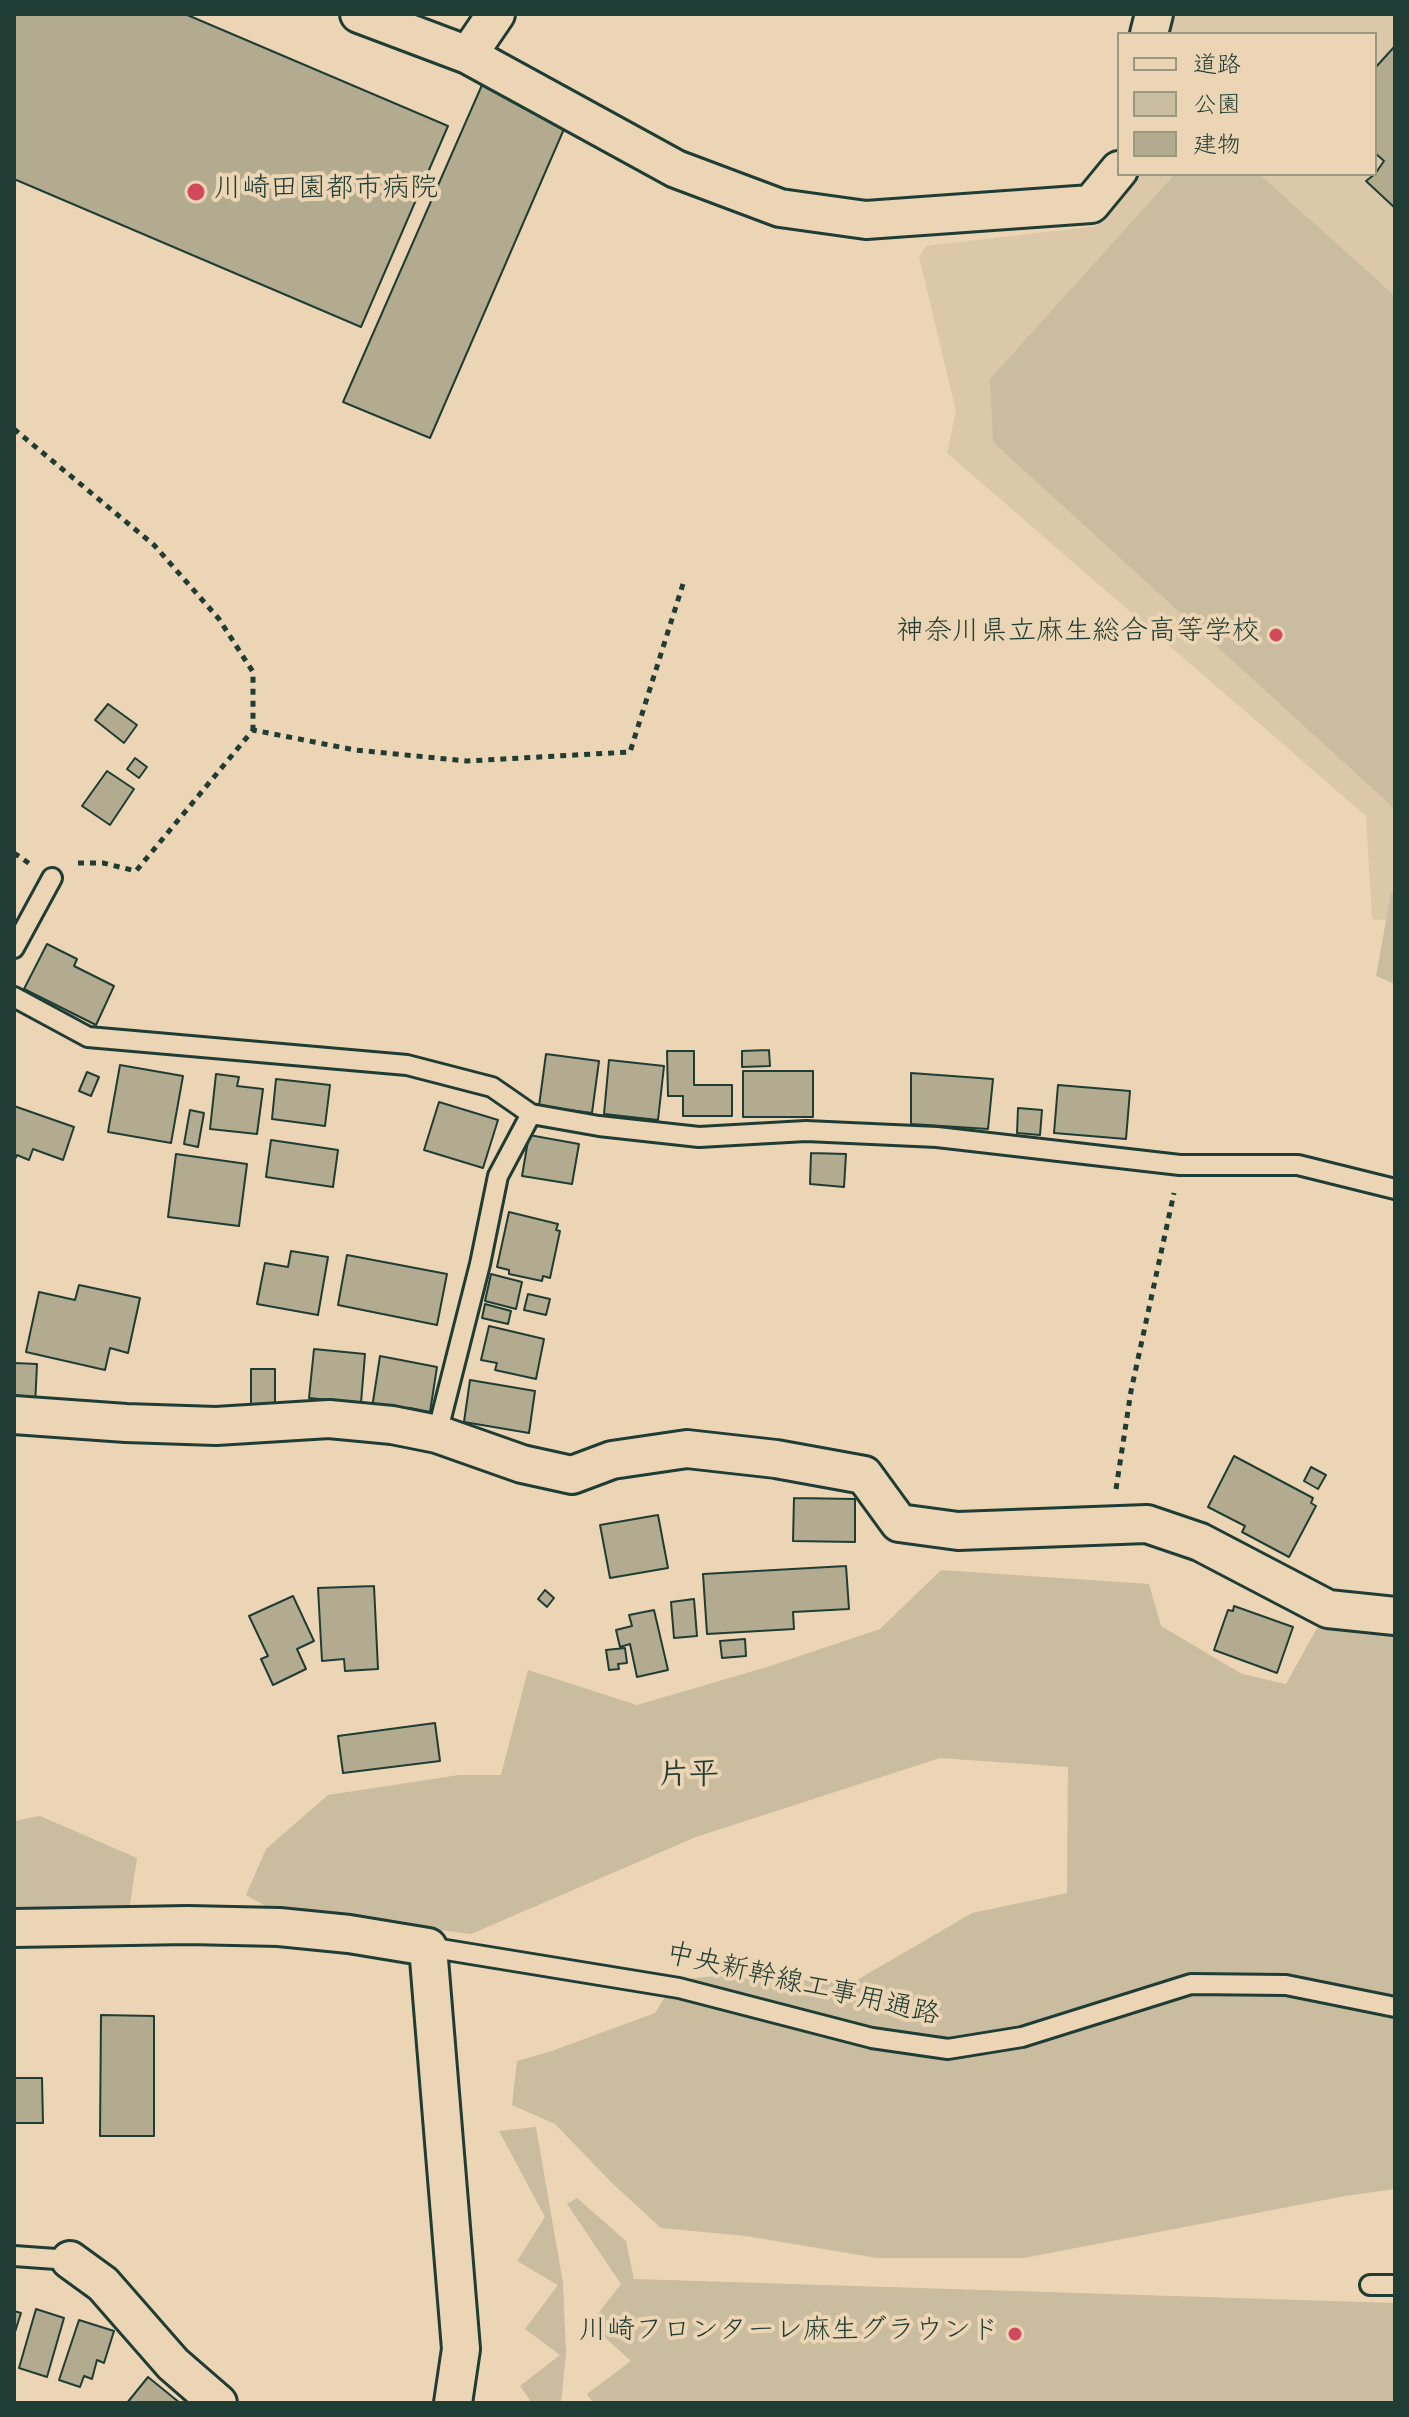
<!DOCTYPE html>
<html>
<head>
<meta charset="utf-8">
<style>
  body { margin:0 }
  #map { position:relative; width:1409px; height:2417px; overflow:hidden; background:#ebd5b4; font-family:Dekko,"Klee One",sans-serif }
  canvas { display:block }
  .frame { position:absolute; inset:0; border:16px solid #1f3d34; pointer-events:none }
  .legend { position:absolute; left:1117px; top:32px; width:260px; height:144px; box-sizing:border-box; background:#ebd5b4; border:2px solid #999881; margin:0; padding:10px 14px; list-style:none; font-size:24px; color:#1f3d34 }
  .legend li { display:flex; align-items:center; gap:16px; height:40px }
  .legend b { width:40px; border:2px solid #999881 }
</style>
</head>
<body>
<div id="map">
<canvas width="1409" height="2417"></canvas>
<div class="frame"></div>
<ul class="legend">
<li><b style="height:10px;background:#ebd5b4"></b>道路</li>
<li><b style="height:22px;background:#cabc9f"></b>公園</li>
<li><b style="height:22px;background:#b2ab90"></b>建物</li>
</ul>
</div>
<script>
const context = document.querySelector('canvas').getContext('2d');
context.lineJoin = 'round';
function paint(path, color) {
  context.fillStyle = color;
  context.fill(path, 'evenodd');
}
function poly(rows) {
  const path = new Path2D();
  for (const r of rows) {
    path.moveTo(r[0], r[1]);
    for (let i = 2; i < r.length; i += 2) path.lineTo(r[i], r[i + 1]);
  }
  return path;
}
function strokePath(path, color, width, dash) {
  context.strokeStyle = color;
  context.lineWidth = width;
  context.lineCap = dash ? 'butt' : 'round';
  context.setLineDash(dash || []);
  context.stroke(path);
}
function drawText(font, color, halo, rows, align = 'center') {
  context.font = font + ' Dekko,"Klee One",sans-serif';
  context.lineWidth = 8;
  context.setLineDash([]);
  context.textBaseline = 'middle';
  context.strokeStyle = halo;
  context.fillStyle = color;
  for (const [text, x, y, turn = 0] of rows) {
    context.save();
    context.translate(x, y);
    context.rotate((+turn || 0) * Math.PI / 180);
    context.textAlign = isNaN(turn) ? turn : align;
    if (halo) context.strokeText(text, 0, 0);
    context.fillText(text, 0, 0);
    context.restore();
  }
}
paint(poly([
  [1170,14,1395,14,1395,921,1372,919,1366,816,947,453,956,411,919,257,926,246,1097,226,1142,174,1375,174,1375,34,1166,34]
]), '#dac8a9');
paint(poly([
  [1175,174,1259,174,1395,296,1395,809,993,442,990,379],
  [1395,892,1395,984,1376,976,1391,893],
  [941,1570,1149,1584,1161,1626,1242,1674,1286,1684,1317,1628,1395,1636,1395,2189,1345,2196,1024,2258,877,2258,746,2236,661,2228,612,2183,555,2124,512,2105,517,2061,549,2052,655,2013,676,1980,725,1975,852,1983,972,1913,1067,1893,1068,1767,940,1758,696,1837,471,1934,271,1909,246,1895,266,1849,328,1795,459,1775,501,1775,528,1670,637,1705,767,1667,880,1629],
  [40,1816,137,1858,129,1911,14,1908,14,1821],
  [536,2127,563,2283,566,2352,561,2403,532,2403,520,2386,560,2355,525,2329,558,2285,517,2261,545,2217,499,2131],
  [577,2198,626,2241,634,2279,1395,2303,1395,2403,593,2403,587,2394,631,2361,590,2324,621,2284,567,2204]
]), '#cabc9f');
const building = poly([
  [14,14,185,14,448,126,361,327,14,179,14,14],
  [1395,46,1395,208,1366,181,1375,174,1384,161,1375,153,1375,68,1395,46],
  [482,85,564,129,430,438,343,402,482,85],
  [108,704,137,725,124,743,95,720,108,704],
  [135,758,147,767,139,778,127,769,135,758],
  [107,771,134,789,110,825,82,806,107,771],
  [47,944,77,959,74,966,114,986,96,1025,24,989,47,944],
  [769,1050,770,1066,742,1067,742,1051,769,1050],
  [667,1051,694,1051,694,1085,732,1085,732,1116,683,1116,683,1096,668,1096,667,1051],
  [546,1054,599,1061,592,1113,539,1106,546,1054],
  [609,1060,664,1066,658,1120,604,1114,609,1060],
  [120,1065,183,1076,171,1143,108,1132,120,1065],
  [743,1071,813,1071,813,1117,743,1117,743,1071],
  [87,1072,99,1077,91,1096,79,1091,87,1072],
  [911,1073,993,1079,988,1129,911,1124,911,1073],
  [216,1074,239,1077,237,1086,263,1089,257,1134,210,1129,216,1074],
  [276,1079,330,1085,325,1126,272,1119,276,1079],
  [1058,1085,1130,1091,1126,1139,1054,1133,1058,1085],
  [439,1102,498,1120,483,1168,424,1150,439,1102],
  [14,1106,74,1127,63,1160,33,1149,29,1160,17,1155,14,1161,14,1106],
  [1018,1108,1042,1110,1040,1135,1017,1133,1018,1108],
  [190,1110,204,1113,198,1147,184,1144,190,1110],
  [529,1135,579,1144,572,1184,522,1176,529,1135],
  [271,1140,338,1150,333,1187,266,1177,271,1140],
  [811,1153,846,1154,844,1187,810,1184,811,1153],
  [176,1154,247,1164,239,1226,168,1217,176,1154],
  [509,1212,558,1224,556,1230,560,1231,550,1278,543,1276,542,1281,509,1274,509,1270,497,1267,509,1212],
  [291,1251,328,1257,318,1315,257,1304,265,1263,288,1267,291,1251],
  [347,1255,447,1274,437,1325,338,1305,347,1255],
  [491,1274,522,1282,516,1309,485,1301,491,1274],
  [79,1285,140,1298,128,1353,110,1348,105,1370,26,1352,39,1292,75,1300,79,1285],
  [528,1294,550,1299,546,1315,524,1310,528,1294],
  [485,1304,511,1311,508,1324,482,1318,485,1304],
  [489,1326,544,1339,536,1379,495,1370,497,1363,481,1360,489,1326],
  [314,1349,365,1354,361,1403,309,1398,314,1349],
  [380,1356,437,1367,430,1412,410,1408,409,1414,372,1408,380,1356],
  [14,1363,37,1364,35,1406,14,1404,14,1363],
  [251,1369,275,1369,275,1407,251,1407,251,1369],
  [470,1380,535,1391,529,1433,464,1422,470,1380],
  [1234,1456,1313,1498,1311,1503,1316,1506,1289,1557,1242,1532,1245,1526,1208,1507,1234,1456],
  [1311,1467,1326,1475,1318,1489,1304,1481,1311,1467],
  [794,1498,855,1499,855,1542,793,1541,794,1498],
  [658,1515,668,1568,610,1578,600,1525,658,1515],
  [846,1566,849,1609,793,1612,794,1629,707,1634,703,1574,846,1566],
  [374,1586,378,1669,345,1671,344,1659,322,1661,318,1588,374,1586],
  [545,1590,554,1598,547,1607,538,1599,545,1590],
  [293,1596,314,1641,297,1649,306,1669,273,1685,261,1659,268,1656,249,1616,293,1596],
  [694,1599,697,1636,674,1638,671,1602,694,1599],
  [1234,1606,1293,1627,1277,1673,1214,1650,1228,1610,1233,1611,1234,1606],
  [654,1610,668,1670,637,1677,630,1644,620,1647,616,1630,632,1626,629,1615,654,1610],
  [745,1639,746,1656,722,1658,720,1641,745,1639],
  [625,1648,627,1663,618,1664,619,1669,609,1670,606,1650,625,1648],
  [435,1723,440,1761,343,1773,338,1736,435,1723],
  [101,2015,154,2016,154,2136,100,2136,101,2015],
  [14,2078,42,2078,43,2123,14,2123,14,2078],
  [36,2309,64,2318,47,2377,19,2368,36,2309],
  [14,2311,21,2313,14,2335,14,2311],
  [79,2320,114,2331,104,2363,97,2360,92,2379,84,2376,80,2387,59,2380,79,2320],
  [148,2377,180,2403,127,2403,148,2377]
]);
paint(building, '#b2ab90');
strokePath(building, '#1f3d34', 2);
const lane = poly([
  [14,948,52,878],
  [14,997,88,1037,407,1065,492,1087,531,1114],
  [437,1434,480,1264,498,1176,531,1114,599,1126,699,1137,806,1131,937,1137,1180,1165,1298,1165,1395,1189],
  [428,1947,679,1988,872,2038,948,2049,1022,2037,1191,1984,1286,1985,1395,2007],
  [14,2256,70,2260],
  [1370,2285,1395,2285]
]);
const street = poly([
  [359,14,468,55,676,169,780,208,866,220,1091,204,1119,170],
  [1149,34,1154,14],
  [468,55,496,14],
  [14,1415,126,1423,216,1426,329,1419,392,1425,437,1434,522,1464,572,1475,612,1460,687,1449,776,1459,864,1475,899,1523,958,1531,1147,1524,1200,1542,1328,1609,1395,1616],
  [14,1928,188,1925,279,1927,349,1934,428,1947,461,2349,453,2403],
  [70,2260,103,2284,173,2364,218,2403]
]);
strokePath(lane, '#1f3d34', 24);
strokePath(street, '#1f3d34', 42);
strokePath(poly([
  [14,429,154,545,219,619,253,672,253,730],
  [14,853,30,864],
  [78,863,103,863,136,871,253,730,355,750,467,761,630,752,683,584],
  [1116,1489,1131,1391,1174,1193]
]), '#1f3d34', 5, [6, 6]);
strokePath(lane, '#ebd5b4', 18);
strokePath(street, '#ebd5b4', 36);
for (const [x, y, r, color] of [
  [196,192,10,"#d1495b"],
  [1276,635,8,"#d1495b"],
  [1015,2334,8,"#d1495b"]
]) {
  const dot = new Path2D();
  dot.arc(x, y, r, 0, 2 * Math.PI);
  context.fillStyle = color;
  context.fill(dot);
  strokePath(dot, '#ebd5b4', 3);
}
drawText('28px', '#1f3d34', '#ebd5b4', [
  ["川崎田園都市病院",214,192,"left"],
  ["神奈川県立麻生総合高等学校",1260,635],
  ["川崎フロンターレ麻生グラウンド",999,2334]
], 'right');
drawText('28px', '#1f3d34', '#ebd5b4', [
  ["中央新幹線工事用通路",802,1988,13]
]);
drawText('bold 30px', '#1f3d34', '#ebd5b4', [
  ["片平",689,1779]
]);
</script>
</body>
</html>
